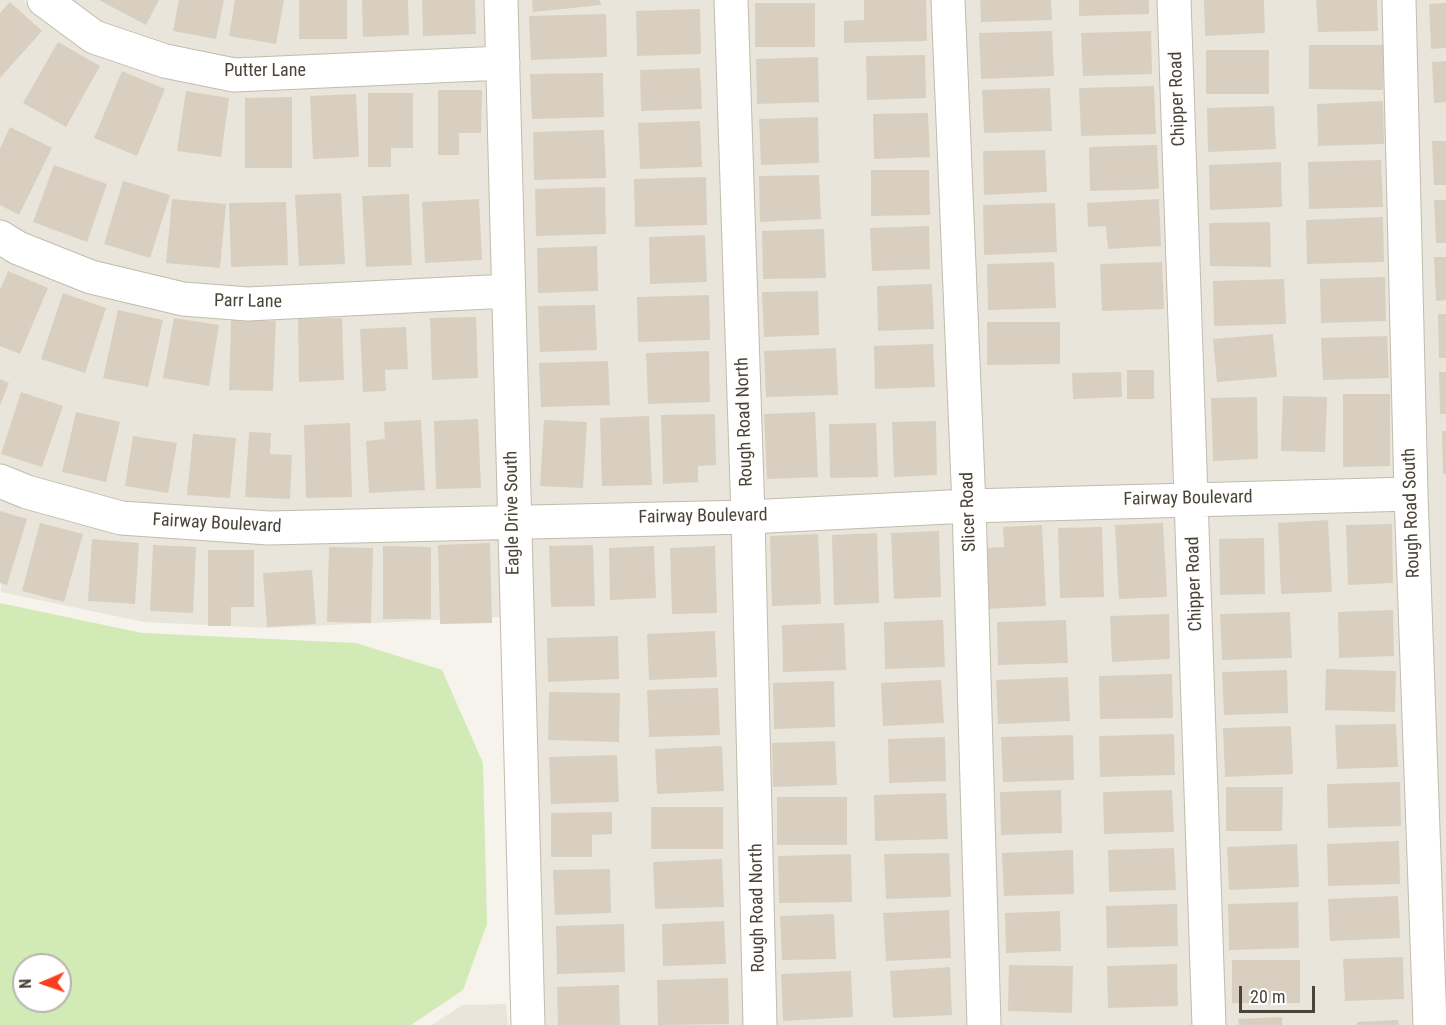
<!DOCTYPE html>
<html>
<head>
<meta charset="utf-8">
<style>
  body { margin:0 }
  #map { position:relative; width:1446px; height:1025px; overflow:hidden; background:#f6f3ec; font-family:"Roboto Condensed",sans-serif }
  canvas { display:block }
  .north { position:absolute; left:12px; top:953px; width:60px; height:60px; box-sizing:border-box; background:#fff; border:2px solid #b7b4b0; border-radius:50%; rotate:268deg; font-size:16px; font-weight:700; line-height:24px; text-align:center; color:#4b4439 }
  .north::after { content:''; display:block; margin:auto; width:21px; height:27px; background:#fc3f1d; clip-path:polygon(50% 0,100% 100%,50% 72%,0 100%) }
  .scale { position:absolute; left:1239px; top:986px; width:76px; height:27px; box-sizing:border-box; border:3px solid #4b4439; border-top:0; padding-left:8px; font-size:18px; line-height:21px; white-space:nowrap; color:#4b4439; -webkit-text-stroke:4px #fff; paint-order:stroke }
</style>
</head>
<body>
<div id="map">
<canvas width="1446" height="1025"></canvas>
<div class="north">N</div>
<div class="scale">20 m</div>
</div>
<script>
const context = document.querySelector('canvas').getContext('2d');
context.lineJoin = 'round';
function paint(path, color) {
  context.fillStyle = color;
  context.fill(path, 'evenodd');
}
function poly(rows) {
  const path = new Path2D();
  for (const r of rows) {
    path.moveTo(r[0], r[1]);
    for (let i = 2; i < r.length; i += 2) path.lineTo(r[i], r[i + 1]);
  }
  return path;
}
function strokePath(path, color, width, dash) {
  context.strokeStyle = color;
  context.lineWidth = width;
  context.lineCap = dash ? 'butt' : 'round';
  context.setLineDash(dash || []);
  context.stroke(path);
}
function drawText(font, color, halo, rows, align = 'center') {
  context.font = font + ' "Roboto Condensed",sans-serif';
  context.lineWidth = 5;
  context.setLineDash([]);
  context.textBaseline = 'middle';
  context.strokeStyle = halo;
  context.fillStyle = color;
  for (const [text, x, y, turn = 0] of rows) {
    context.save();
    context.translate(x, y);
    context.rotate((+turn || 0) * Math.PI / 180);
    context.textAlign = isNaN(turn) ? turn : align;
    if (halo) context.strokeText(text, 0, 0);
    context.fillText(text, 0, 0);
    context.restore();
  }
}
paint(poly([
  [0,0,22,0,89,49,489,77,493,279,248,292,186,286,96,265,26,237,0,221],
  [67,0,487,0,488,51,235,62,170,49,102,25],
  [516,0,717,0,733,504,528,508],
  [746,0,934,0,954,494,763,503],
  [963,0,1159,0,1177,486,984,492],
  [1189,0,1384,0,1396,482,1207,485],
  [1414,0,1446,0,1446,1025,1425,494],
  [0,253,87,290,494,305,498,509,269,515,124,505,0,467],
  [0,496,499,535,501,617,269,628,144,622,1,592],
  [1396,508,1415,1025,1224,1025,1208,511],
  [1178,512,1194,1025,999,1025,985,518],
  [955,520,969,1025,775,1025,764,529],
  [734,530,746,1025,543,1025,528,534],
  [506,1004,508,1025,432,1025,462,1005]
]), '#eae5da');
paint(poly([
  [0,603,142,633,356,643,442,670,483,763,487,924,463,990,411,1025,0,1025],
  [24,965,60,965,60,1001,24,1001]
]), '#d2eab5');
paint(poly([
  [99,0,159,0,146,25],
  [179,0,224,0,216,39,173,31],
  [235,0,284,0,276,44,229,36],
  [299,0,347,0,347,39,299,39],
  [362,0,408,0,409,35,363,37],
  [422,0,475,0,476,34,423,36],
  [532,0,600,0,601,5,533,12],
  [864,0,926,0,927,41,844,43,844,21,864,20],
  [980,0,1051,0,1052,20,981,22],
  [1079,0,1149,0,1149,14,1079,16],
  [1204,0,1264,0,1265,33,1205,36],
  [1316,0,1377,0,1378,31,1318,32],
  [10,2,42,31,0,78,0,13],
  [755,3,815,3,815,47,755,47],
  [1446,3,1446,48,1431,49,1429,4],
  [700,9,701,54,637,56,636,11],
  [606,14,607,57,531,60,529,16],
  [1052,31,1054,76,981,79,979,33],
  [1151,31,1152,74,1083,76,1081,33],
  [58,42,100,66,66,127,23,103],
  [1309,45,1383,45,1383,90,1309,89],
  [1206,50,1269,50,1269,94,1206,94],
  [925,55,926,98,867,100,866,56],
  [818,57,819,102,757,104,756,59],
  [1446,61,1446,102,1434,103,1432,62],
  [700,68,702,109,641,111,640,70],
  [122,71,165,89,137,156,94,138],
  [603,73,604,117,532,119,530,74],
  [1154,86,1156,134,1081,136,1079,88],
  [1050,88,1052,131,984,133,982,90],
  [438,90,482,90,481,133,459,133,459,155,438,155],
  [186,91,229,98,221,157,177,151],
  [368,93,413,93,413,148,391,148,391,167,368,167],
  [356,94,359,157,313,159,310,96],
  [292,97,292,168,245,168,245,98],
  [1383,101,1384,144,1318,146,1317,104],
  [1274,106,1276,149,1208,152,1207,108],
  [928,113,930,157,874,159,873,114],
  [818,117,819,163,761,165,759,119],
  [700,121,702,167,640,169,638,123],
  [10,127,52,148,19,215,0,205,0,149],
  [604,130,606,178,534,180,533,132],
  [1432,141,1446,141,1446,185,1434,185],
  [1157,145,1159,189,1090,191,1089,147],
  [1045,150,1047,192,984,195,983,151],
  [1381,160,1383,207,1309,209,1308,162],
  [1281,162,1282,207,1210,210,1209,165],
  [54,165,107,184,87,242,33,222],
  [871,170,929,170,930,215,871,216],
  [819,175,821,219,760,222,759,176],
  [706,177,707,225,635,227,634,179],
  [123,181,170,195,150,258,104,244],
  [605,187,606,234,536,236,535,189],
  [341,193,345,264,299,266,295,195],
  [409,194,412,265,366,267,362,196],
  [172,199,226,204,220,268,166,263],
  [479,199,482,260,425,263,422,202],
  [1159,199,1161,246,1108,249,1106,226,1088,227,1087,203],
  [1434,200,1446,200,1446,243,1436,243],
  [286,202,288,265,231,267,229,203],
  [1055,203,1057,252,984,255,983,205],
  [1383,217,1384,262,1307,264,1306,220],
  [1270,222,1271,267,1210,266,1209,223],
  [929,226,930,269,872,271,870,228],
  [824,229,826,278,763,279,762,231],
  [705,235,707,282,650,284,649,237],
  [597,246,598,291,538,293,537,248],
  [1434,257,1446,257,1446,300,1436,301],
  [1054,262,1056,308,988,310,987,264],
  [1162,262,1164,309,1102,311,1100,264],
  [8,271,48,288,20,354,0,346,0,290],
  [1385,277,1386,321,1321,323,1320,279],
  [1284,279,1286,324,1214,326,1213,281],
  [932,284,934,329,878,331,877,286],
  [818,291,819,335,764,337,762,292],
  [63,293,106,308,85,373,41,359],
  [709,295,710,340,638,342,637,297],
  [595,305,597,350,540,352,538,306],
  [118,310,163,320,148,387,103,378],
  [1438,314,1446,314,1446,358,1439,358],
  [476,317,478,378,432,380,430,318],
  [174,318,219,325,209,386,163,378],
  [342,318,344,380,299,382,298,319],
  [231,320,276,321,273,391,229,390],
  [987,322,1060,322,1060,364,987,365],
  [406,327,408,369,385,370,386,391,363,392,360,329],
  [1273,334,1277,377,1217,382,1213,339],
  [1387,336,1389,378,1323,380,1321,338],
  [933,344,935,387,875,389,874,346],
  [836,348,838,395,766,397,764,351],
  [709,351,710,402,648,404,646,353],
  [608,361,610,405,541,407,539,363],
  [1127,370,1154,370,1154,399,1127,399],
  [1121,372,1122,397,1073,399,1072,373],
  [1439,372,1446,372,1446,414,1440,414],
  [0,379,9,383,0,405],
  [21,392,63,406,42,467,1,454],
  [1343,394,1390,394,1390,466,1343,467],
  [1283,396,1327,397,1325,452,1281,451],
  [1257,397,1258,459,1213,461,1211,398],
  [76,412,120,422,106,482,62,472],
  [815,412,818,477,767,479,764,414],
  [715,414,716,465,698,466,698,482,663,484,661,415],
  [649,416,652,485,602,486,600,418],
  [478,419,481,488,436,489,434,421],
  [421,420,425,490,369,493,366,441,385,439,384,422],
  [544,420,587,422,583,488,540,486],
  [936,421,937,475,894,477,892,422],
  [350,423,352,497,306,498,304,425],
  [876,423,878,477,830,478,829,424],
  [1442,431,1446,431,1446,474,1443,474],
  [249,432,271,433,270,454,292,455,290,499,245,497],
  [193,434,236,438,230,498,187,495],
  [133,436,177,443,168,493,125,486],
  [0,511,27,519,7,585,0,583],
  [1328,520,1332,592,1281,594,1278,523],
  [40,523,83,534,64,602,22,591],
  [1163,523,1167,597,1119,599,1115,525],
  [1392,524,1393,583,1348,585,1346,525],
  [1042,525,1046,606,987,609,984,548,1004,547,1003,527],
  [1102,527,1104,597,1060,598,1058,528],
  [939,531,941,597,894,599,891,533],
  [877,533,879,603,834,605,832,535],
  [818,534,821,604,772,606,770,536],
  [1264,538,1265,594,1220,595,1219,539],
  [92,539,139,543,135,604,88,601],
  [490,543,492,623,440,624,438,545],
  [153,545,196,547,193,613,150,611],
  [593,545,595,606,551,607,549,546],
  [383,546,431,547,431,619,383,619],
  [654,546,656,598,610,600,609,548],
  [715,546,717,613,672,614,670,548],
  [329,547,373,548,371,623,327,622],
  [208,550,254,550,254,607,231,607,231,626,208,626],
  [312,570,316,624,267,627,263,573],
  [1393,610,1394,656,1339,658,1338,612],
  [1290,612,1292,658,1222,660,1220,614],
  [1169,614,1170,659,1112,662,1110,616],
  [943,620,945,667,885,669,884,622],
  [1066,620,1068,663,998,665,997,622],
  [844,623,846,670,783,672,782,625],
  [715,631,717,677,649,680,647,634],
  [618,636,619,679,548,682,547,638],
  [1326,669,1396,671,1395,712,1325,710],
  [1287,670,1288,713,1224,715,1222,672],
  [1172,674,1173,718,1100,719,1099,676],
  [1068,677,1070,721,998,724,996,680],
  [941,680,944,723,883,726,881,683],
  [834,681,835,727,774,729,773,683],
  [718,688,720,735,649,737,647,690],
  [549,692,620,693,619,742,548,740],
  [1396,724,1398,767,1337,769,1335,725],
  [1291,726,1293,774,1225,777,1223,728],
  [1174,734,1175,775,1100,777,1099,736],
  [1073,735,1074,780,1003,782,1001,737],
  [945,737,946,781,889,783,888,739],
  [835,741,837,785,773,787,772,743],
  [722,746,724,791,657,794,655,749],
  [617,755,619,802,551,804,549,757],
  [1400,782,1401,826,1328,828,1327,784],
  [1226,787,1283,787,1282,831,1226,831],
  [1061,790,1062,833,1001,835,1000,792],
  [1172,790,1174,832,1104,834,1103,792],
  [946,793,948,839,875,841,874,795],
  [777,797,847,797,847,845,777,845],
  [651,807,723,807,723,849,651,849],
  [612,812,612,834,592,835,592,857,551,857,551,813],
  [1399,841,1400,884,1328,886,1327,844],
  [1297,844,1299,887,1229,890,1227,847],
  [1174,848,1176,890,1109,892,1108,850],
  [1073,850,1074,894,1004,896,1002,853],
  [949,853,951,897,886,899,884,854],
  [851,854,852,902,779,903,778,856],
  [722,859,724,907,655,909,653,862],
  [610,869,611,913,555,915,553,870],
  [1398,896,1400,938,1330,941,1328,899],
  [1298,902,1299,948,1229,950,1228,904],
  [1177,904,1178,946,1107,948,1106,906],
  [949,910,951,958,886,961,883,913],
  [1060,911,1061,951,1006,953,1005,913],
  [834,914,836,959,782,960,780,916],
  [724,921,726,964,663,966,662,924],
  [624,924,625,972,557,974,556,926],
  [1403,957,1404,999,1345,1001,1343,959],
  [1232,960,1300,960,1300,1003,1232,1003],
  [1177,964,1178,1006,1108,1008,1107,966],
  [1009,965,1073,966,1072,1013,1008,1011],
  [950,967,952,1015,893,1018,890,971],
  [851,971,853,1017,783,1021,781,974],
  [728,978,729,1024,658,1025,657,980],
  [619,985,620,1025,558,1025,557,987],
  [1282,1017,1282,1025,1239,1025,1238,1019],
  [1398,1020,1399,1025,1357,1025,1357,1022]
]), '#d8cfc1');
const minor = poly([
  [44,0,94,37,165,61,234,75,503,63],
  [501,0,528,1025],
  [731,0,748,517,760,1025],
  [948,0,969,506,984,1025],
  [1174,0,1209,1025],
  [1399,0,1411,494,1430,1025],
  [0,237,18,248,91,277,183,299,248,304,508,291],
  [0,481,27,492,121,518,269,528,748,517,969,506,1411,494]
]);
strokePath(minor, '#c2bbae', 35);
strokePath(minor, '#fff', 33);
drawText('18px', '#4b4439', '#fff', [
  ["Putter Lane",265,71],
  ["Chipper Road",1178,99,-92],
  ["Parr Lane",248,302,1],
  ["Rough Road North",745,422,-92],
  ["Fairway Boulevard",1188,499,-1],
  ["Slicer Road",969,512,-92],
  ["Eagle Drive South",513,513,-91],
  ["Rough Road South",1412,513,-92],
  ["Fairway Boulevard",703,517,-1],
  ["Fairway Boulevard",217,524,3],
  ["Chipper Road",1195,584,-92],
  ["Rough Road North",758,908,-91]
]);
</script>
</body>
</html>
